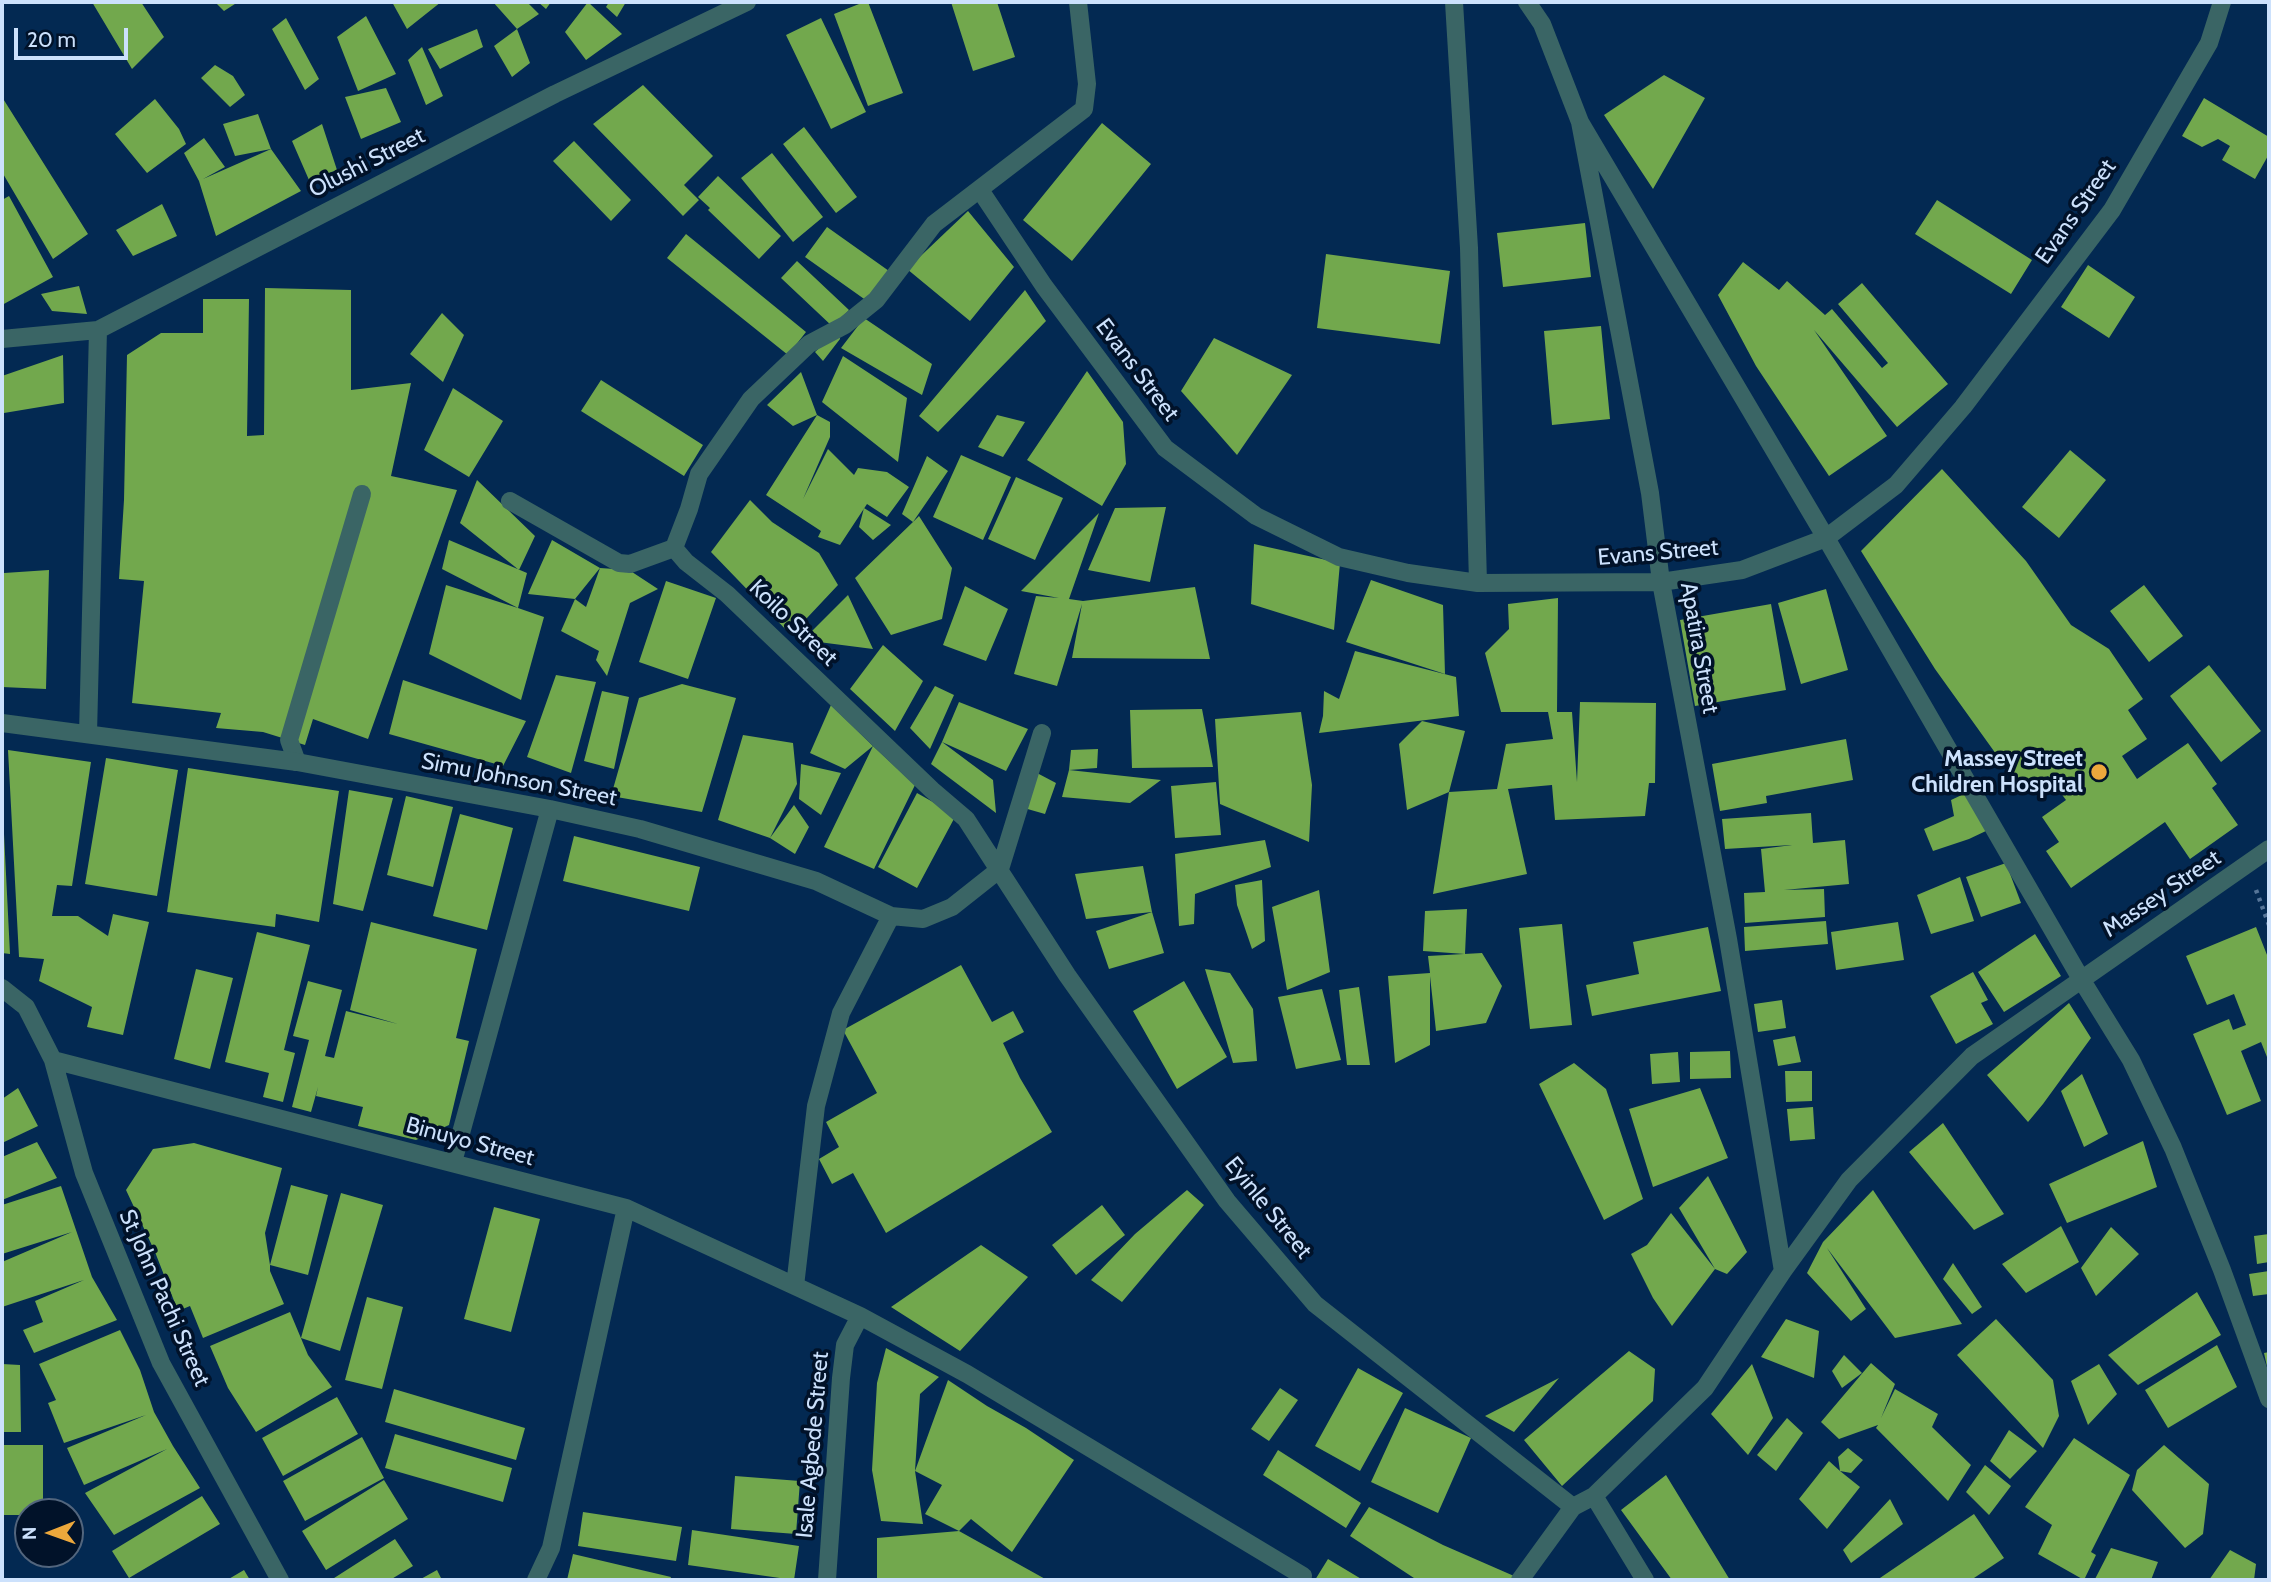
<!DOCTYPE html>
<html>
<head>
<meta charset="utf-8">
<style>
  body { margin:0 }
  #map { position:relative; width:2271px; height:1582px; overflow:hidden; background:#032952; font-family:Cabin,sans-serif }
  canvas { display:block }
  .frame { position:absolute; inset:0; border:4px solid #cce1fc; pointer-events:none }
  .north { position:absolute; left:14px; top:1498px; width:70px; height:70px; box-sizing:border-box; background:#011229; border:2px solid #52657d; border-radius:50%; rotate:269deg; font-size:19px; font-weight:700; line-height:28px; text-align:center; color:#cce1fc }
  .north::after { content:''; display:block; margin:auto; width:24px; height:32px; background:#eda83c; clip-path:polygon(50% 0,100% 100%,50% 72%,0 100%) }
  .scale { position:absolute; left:14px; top:28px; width:114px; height:32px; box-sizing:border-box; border:4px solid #cce1fc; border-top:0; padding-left:9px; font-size:21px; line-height:24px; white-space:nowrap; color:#cce1fc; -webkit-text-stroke:5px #011229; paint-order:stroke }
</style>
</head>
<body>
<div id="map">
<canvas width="2271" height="1582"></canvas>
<div class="frame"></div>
<div class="north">N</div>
<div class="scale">20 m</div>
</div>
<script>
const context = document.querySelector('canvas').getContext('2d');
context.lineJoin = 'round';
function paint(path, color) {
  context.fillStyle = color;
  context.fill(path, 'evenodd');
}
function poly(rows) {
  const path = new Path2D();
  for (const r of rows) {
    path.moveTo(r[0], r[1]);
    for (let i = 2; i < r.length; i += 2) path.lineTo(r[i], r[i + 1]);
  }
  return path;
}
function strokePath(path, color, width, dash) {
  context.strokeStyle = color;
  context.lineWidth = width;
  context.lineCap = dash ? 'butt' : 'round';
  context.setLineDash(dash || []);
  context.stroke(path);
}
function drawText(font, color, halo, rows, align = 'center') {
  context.font = font + ' Cabin,sans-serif';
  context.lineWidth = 7;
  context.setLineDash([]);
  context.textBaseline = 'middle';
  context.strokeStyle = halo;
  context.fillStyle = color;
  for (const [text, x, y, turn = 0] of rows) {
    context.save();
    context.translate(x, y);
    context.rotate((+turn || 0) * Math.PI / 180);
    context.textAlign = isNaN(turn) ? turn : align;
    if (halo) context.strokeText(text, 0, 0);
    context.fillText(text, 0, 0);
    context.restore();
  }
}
paint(poly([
  [92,2,141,2,164,37,132,69],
  [215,2,238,2,224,11],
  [392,2,441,2,407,29],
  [493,2,527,2,539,14,517,29,530,63,512,77,494,46,517,29],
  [538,2,551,2,546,9],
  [588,2,622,34,586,60,565,32],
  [609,2,626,2,617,17,606,7],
  [864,2,868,2,903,93,868,106,834,14],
  [951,2,997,2,1015,57,973,71],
  [366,16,396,74,358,91,337,37],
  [286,18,319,79,305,90,272,29],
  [821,18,866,112,831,129,786,35],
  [477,29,483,47,440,69,428,49],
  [422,47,443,96,426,105,408,60],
  [215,65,233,76,245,95,230,107,201,78],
  [1664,75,1705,98,1653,189,1604,115],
  [643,85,713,156,684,185,699,200,683,216,593,124],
  [386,88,401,122,361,139,345,97],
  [2,97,88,234,53,259,2,172],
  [2204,98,2269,137,2269,154,2255,179,2222,160,2230,146,2218,139,2202,147,2182,136],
  [155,99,179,129,186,144,147,173,115,134],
  [258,114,271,149,235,156,223,124],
  [1102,123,1151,164,1072,261,1023,220],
  [322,124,337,170,309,180,292,141],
  [804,127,857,197,836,213,783,144],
  [204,138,225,167,203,179,271,149,301,191,216,236,199,181,184,153],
  [574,141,631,200,611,221,553,161],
  [772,153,823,217,793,242,741,178],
  [718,176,781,236,759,259,708,210,710,208,698,197],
  [9,196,53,277,2,305,2,200],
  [1937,200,2032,260,2011,294,1915,234],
  [162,204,177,236,133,256,116,230],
  [968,211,1014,267,970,321,907,269],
  [1585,223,1591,277,1503,287,1497,233],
  [827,227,889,271,867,301,805,257],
  [686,234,806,332,788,355,667,258],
  [1326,254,1450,271,1440,344,1317,328],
  [797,261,849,310,833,327,781,278],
  [1743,262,1779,290,1787,281,1825,315,1832,309,1882,368,1888,363,1838,304,1862,283,1948,384,1897,427,1814,330,1887,436,1829,476,1756,366,1718,295],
  [2088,265,2135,297,2109,338,2061,307],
  [79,286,87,314,52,311,41,294],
  [265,288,351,290,351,390,411,383,391,476,457,490,368,739,313,719,305,745,263,732,216,728,221,713,132,703,144,581,119,579,124,500,127,355,161,333,203,333,203,299,249,299,247,436,264,435],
  [1025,290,1046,321,938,432,919,416],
  [442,313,464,335,443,382,410,354],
  [864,318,932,364,922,395,841,348],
  [1601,326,1610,419,1552,425,1544,331],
  [839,329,840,339,823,361,815,352],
  [1214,338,1292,375,1237,455,1181,391],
  [63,355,64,403,4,413,2,410,2,376],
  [843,356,907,398,898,462,822,402],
  [1087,371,1123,422,1126,464,1102,506,1027,460],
  [801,372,817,415,793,426,767,405],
  [601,380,703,445,684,476,581,411],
  [453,388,503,421,469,477,424,450],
  [817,415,830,422,830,437,803,499,828,449,854,475,858,468,887,472,909,487,887,517,867,504,840,545,818,537,821,531,766,495],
  [997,415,1025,422,1003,457,978,447],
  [2070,450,2106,480,2059,538,2022,507],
  [961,455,1011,477,983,540,933,517],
  [927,456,948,471,913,522,919,516,952,568,942,619,891,635,855,578,913,522,902,514],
  [1942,469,2026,561,2071,625,2109,649,2143,699,2128,710,2147,739,2122,756,2137,779,2188,743,2217,784,2212,788,2238,825,2190,859,2165,822,2071,888,2046,851,2059,842,2042,817,2066,800,2048,776,2024,793,1935,669,1861,551],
  [1016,477,1063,498,1035,560,988,539],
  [477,480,535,536,519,570,460,523],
  [750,500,772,522,819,553,838,585,791,635,711,552],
  [1166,507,1150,582,1088,570,1115,508],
  [864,508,891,525,873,540,859,527],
  [1099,513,1069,599,1083,601,1195,587,1210,659,1072,658,1082,604,1057,686,1014,674,1036,596,1059,598,1021,591],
  [449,540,527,573,518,608,544,617,521,700,429,654,446,585,518,608,442,569],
  [552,540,600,568,629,570,658,589,630,603,607,676,596,660,599,651,561,631,575,599,528,594],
  [600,568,586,607,575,599],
  [1254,544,1340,563,1334,630,1251,604],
  [49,570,46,689,2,687,2,586,4,573],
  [1371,580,1443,605,1445,674,1346,642],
  [666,581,716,598,688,679,639,662],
  [2144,585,2183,636,2149,662,2110,611],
  [965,586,1008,609,986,661,943,645],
  [1826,589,1848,670,1801,684,1778,603],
  [848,595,873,649,803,640],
  [1558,598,1557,712,1572,712,1577,782,1580,702,1656,703,1655,783,1649,783,1645,816,1555,820,1552,785,1508,789,1527,874,1433,894,1449,792,1497,789,1506,744,1553,739,1548,712,1501,712,1485,653,1509,629,1508,604],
  [1771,604,1786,690,1695,706,1680,620],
  [883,645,923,681,895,731,850,689],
  [1355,651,1456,677,1459,716,1319,733,1323,716,1324,691,1339,699],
  [2209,665,2261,731,2221,762,2170,696],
  [556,675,596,682,571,773,527,757],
  [403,680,526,721,503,766,389,734],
  [682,684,736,698,702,812,611,796,639,698],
  [935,686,954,695,930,749,910,728],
  [602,691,629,697,614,769,584,761],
  [959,702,1028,729,1006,771,942,742],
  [831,705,873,746,845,769,810,753],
  [1202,709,1213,767,1132,768,1130,710],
  [1301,712,1312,785,1309,842,1220,804,1215,719],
  [1422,721,1465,731,1449,792,1407,810,1399,744],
  [743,735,793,743,797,784,770,838,718,820],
  [1846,739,1853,780,1766,796,1767,803,1720,811,1712,764],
  [942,742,993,780,996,813,931,764],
  [873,746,915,785,874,869,824,847],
  [1098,749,1097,768,1069,770,1071,750],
  [8,750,91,762,72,886,57,885,52,916,78,916,108,936,113,914,149,922,123,1035,87,1027,92,1007,39,981,44,959,19,957],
  [106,758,178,770,157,896,85,884],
  [801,764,841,773,821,815,799,799],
  [188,768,339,791,319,922,276,914,275,927,167,912],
  [1069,770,1161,780,1130,803,1062,797],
  [1037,773,1056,783,1045,814,1024,808],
  [1216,782,1221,835,1175,838,1171,786],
  [349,790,393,798,363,911,333,904],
  [917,793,956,815,917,888,878,867],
  [1966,793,1988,830,1969,839,1933,851,1924,829,1954,816,1951,800],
  [406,796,453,807,433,887,387,875],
  [794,805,809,827,795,854,770,838],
  [1811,813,1813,843,1845,840,1849,884,1784,890,1824,889,1825,917,1745,923,1744,893,1765,892,1761,849,1792,845,1725,849,1722,819],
  [460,814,513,828,487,930,433,916],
  [2,834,4,834,10,954,2,953],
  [574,836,700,867,689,911,563,881],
  [1265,840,1271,867,1195,894,1194,924,1179,926,1175,854],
  [2006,863,2021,903,1981,917,1966,877],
  [1143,866,1152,912,1086,919,1075,874],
  [1960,877,1974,921,1931,934,1917,895],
  [1262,880,1265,941,1252,949,1237,905,1235,885],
  [1319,890,1330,972,1287,990,1272,907],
  [1467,909,1465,954,1423,951,1425,911],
  [1152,912,1164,953,1109,969,1096,931],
  [1826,921,1828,944,1745,951,1744,927],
  [371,922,477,949,456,1038,469,1041,449,1125,416,1140,358,1126,363,1107,316,1096,318,1087,311,1112,292,1107,309,1040,293,1036,308,981,342,990,325,1056,334,1058,346,1011,398,1024,350,1010],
  [1898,922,1904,960,1836,970,1831,932],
  [1562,924,1572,1025,1530,1029,1519,928],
  [1708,927,1721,991,1592,1016,1586,985,1639,974,1633,942],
  [2256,927,2269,960,2269,1062,2261,1042,2241,1051,2261,1101,2227,1115,2193,1034,2229,1019,2233,1030,2246,1025,2234,994,2207,1005,2186,956],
  [257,932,310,945,284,1050,295,1053,283,1102,263,1097,269,1073,225,1062],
  [2035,934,2061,976,2004,1012,1978,972],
  [1482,953,1502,986,1486,1023,1436,1031,1430,976,1430,1045,1395,1063,1388,976,1430,973,1428,956],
  [961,965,992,1022,1013,1011,1024,1032,1003,1043,1020,1078,1052,1132,886,1233,853,1173,832,1184,819,1159,839,1147,826,1122,877,1093,843,1030],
  [196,969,233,978,210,1069,174,1059],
  [1205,969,1230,973,1253,1009,1257,1061,1233,1063],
  [1973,972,1988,1000,1981,1003,1993,1024,1956,1044,1930,996],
  [1184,981,1227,1057,1177,1089,1133,1011],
  [1359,987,1370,1065,1347,1065,1339,990],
  [1322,989,1341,1060,1296,1069,1278,997],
  [1782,1000,1786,1028,1758,1032,1754,1004],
  [2069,1003,2091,1038,2043,1104,2028,1122,1987,1075],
  [1795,1036,1801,1062,1778,1066,1773,1040],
  [1730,1051,1731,1078,1690,1079,1690,1052],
  [1678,1052,1680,1082,1652,1084,1650,1054],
  [1574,1063,1606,1089,1643,1199,1604,1220,1539,1084],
  [1785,1071,1812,1071,1812,1101,1786,1102],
  [2082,1074,2108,1134,2084,1147,2061,1091],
  [18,1088,38,1126,2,1143,2,1099],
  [1700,1088,1728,1158,1653,1187,1629,1109],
  [1813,1107,1815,1139,1790,1141,1787,1109],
  [1943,1123,2004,1214,1974,1230,1909,1152],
  [2143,1141,2157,1187,2067,1223,2049,1184],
  [37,1142,57,1178,2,1200,2,1157],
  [194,1143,282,1168,265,1233,270,1265,291,1185,328,1195,308,1275,270,1265,270,1271,284,1304,203,1338,190,1306,178,1311,155,1252,126,1190,153,1149],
  [1708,1176,1747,1252,1727,1274,1715,1269,1679,1208],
  [61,1186,92,1277,117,1320,34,1353,23,1330,43,1322,35,1301,84,1280,2,1307,2,1262,72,1232,2,1254,2,1205],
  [1187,1190,1204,1205,1122,1302,1091,1280,1135,1234],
  [1873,1190,1962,1324,1895,1338,1827,1248,1866,1309,1851,1321,1807,1273,1823,1242],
  [341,1193,383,1205,340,1351,301,1338],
  [1102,1205,1125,1235,1076,1275,1052,1245],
  [494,1207,540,1219,511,1332,464,1319],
  [1671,1213,1715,1269,1672,1326,1653,1298,1631,1254,1647,1245],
  [2061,1226,2079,1262,2026,1293,2002,1264],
  [2111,1227,2139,1254,2096,1296,2081,1268],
  [2269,1234,2269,1262,2257,1264,2254,1236],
  [981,1245,1028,1277,960,1351,891,1307],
  [1953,1263,1982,1307,1972,1314,1943,1279],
  [2269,1271,2269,1294,2253,1296,2249,1274],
  [2197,1292,2221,1335,2138,1385,2108,1355],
  [367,1297,403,1307,382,1389,345,1380],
  [290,1312,308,1355,332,1387,256,1432,228,1388,210,1346],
  [1786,1319,1819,1331,1814,1378,1761,1357],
  [1996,1319,2053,1380,2059,1416,2043,1448,1957,1355],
  [120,1330,140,1370,154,1412,173,1446,200,1488,114,1535,85,1493,167,1449,84,1485,67,1448,146,1415,64,1443,48,1403,56,1400,39,1364],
  [2217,1345,2237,1387,2168,1428,2145,1390],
  [886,1348,939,1377,920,1394,915,1471,948,1380,987,1406,1026,1428,1074,1460,1012,1552,971,1519,959,1531,925,1514,942,1485,915,1471,923,1524,881,1521,872,1470,877,1383],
  [1629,1351,1655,1369,1653,1401,1562,1486,1524,1440],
  [2269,1352,2269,1371,2268,1371,2264,1353],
  [1844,1355,1862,1373,1842,1388,1832,1371],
  [1871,1363,1895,1384,1881,1418,1895,1389,1938,1414,1932,1427,1971,1465,1948,1501,1876,1428,1878,1425,1839,1439,1821,1422],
  [2,1364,20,1365,21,1432,2,1432],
  [1752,1364,1773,1418,1748,1455,1711,1414],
  [2099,1364,2117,1394,2088,1425,2071,1381],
  [1358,1368,1403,1393,1360,1471,1315,1446],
  [1559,1378,1514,1432,1485,1416],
  [1280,1388,1298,1400,1269,1441,1251,1429],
  [394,1389,525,1428,516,1460,385,1422],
  [337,1397,358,1434,283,1476,262,1438],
  [1405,1408,1471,1438,1438,1513,1371,1482],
  [1787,1418,1803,1433,1776,1471,1757,1455],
  [2009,1430,2037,1451,2010,1479,1990,1461],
  [395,1434,512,1468,503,1502,385,1468],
  [362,1437,384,1478,305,1521,283,1481],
  [2074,1438,2130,1475,2091,1552,2096,1555,2084,1580,2038,1554,2052,1525,2025,1507],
  [2,1445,43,1445,43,1512,28,1512,28,1515,2,1515],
  [2164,1445,2209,1484,2203,1534,2185,1548,2132,1490,2137,1470],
  [1848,1448,1863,1460,1851,1473,1840,1471,1860,1487,1827,1529,1799,1499,1829,1461,1840,1471,1838,1457],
  [1278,1450,1361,1503,1346,1528,1263,1475],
  [1985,1465,2011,1486,1989,1515,1966,1492],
  [1666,1475,1730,1580,1672,1580,1621,1510],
  [735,1476,800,1481,796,1534,731,1529],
  [384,1480,408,1519,326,1570,302,1531],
  [202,1496,220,1524,129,1578,112,1551],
  [1890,1499,1903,1524,1851,1563,1843,1550],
  [1369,1507,1443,1545,1514,1576,1510,1580,1417,1580,1350,1536],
  [583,1512,682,1527,676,1561,578,1546],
  [1974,1514,2004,1558,1971,1580,1877,1580],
  [692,1530,799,1546,794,1580,688,1565],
  [959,1531,1047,1580,877,1580,877,1538],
  [395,1539,413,1566,390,1580,331,1580],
  [2111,1548,2158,1562,2151,1580,2095,1579],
  [2230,1550,2256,1564,2254,1580,2209,1580],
  [573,1554,671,1577,670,1580,567,1580],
  [1328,1559,1363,1580,1315,1580],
  [244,1570,250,1580,227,1580],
  [437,1570,442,1580,419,1580]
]), '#72a84d');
strokePath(poly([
  [2256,890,2269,925]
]), '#567598', 4.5, [3.5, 5]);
strokePath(poly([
  [297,762,289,740,362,494]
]), '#3a6565', 18);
strokePath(poly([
  [1454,2,1469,248,1478,583],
  [1527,2,1542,24,1580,122,1650,493,1661,582,1728,939,1783,1271],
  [1580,122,1826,538,2081,979,2131,1060,2173,1148,2222,1270,2269,1399],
  [980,190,1044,286,1165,448,1256,516,1339,557,1408,573,1478,583,1661,582,1742,570,1826,538,1896,485,1963,407,2112,210,2209,43,2222,2],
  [2,339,98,330,555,94,747,2],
  [510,501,619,563,630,564,674,548,686,562,727,594,932,790,966,819,1067,975,1227,1201,1315,1304,1573,1507],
  [674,548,689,509,699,474,751,399,809,344,845,325,876,300,934,224,1084,109,1087,84,1078,2],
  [2,723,297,762,550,809,640,829,816,881,891,916,923,919,952,907,1000,869],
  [88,734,98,330],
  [1000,869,1042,733],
  [2,988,26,1007,53,1060,84,1173,161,1363,280,1580],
  [53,1060,626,1208,860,1316,967,1374,1303,1576],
  [453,1162,550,809],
  [795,1286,816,1106,841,1013,891,916],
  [1594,1496,1645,1580],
  [536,1580,551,1548,626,1208],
  [827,1580,841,1378,845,1345,860,1316],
  [1520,1580,1573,1507,1594,1496,1705,1388,1783,1271,1849,1180,1972,1056,2269,849]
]), '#3a6565', 18);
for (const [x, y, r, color] of [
  [2099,772,9,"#eda83c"]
]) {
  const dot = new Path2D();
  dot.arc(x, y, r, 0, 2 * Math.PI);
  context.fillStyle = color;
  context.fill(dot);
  strokePath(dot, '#011229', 2.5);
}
drawText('23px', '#cce1fc', '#011229', [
  ["Olushi Street",367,163,-27],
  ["Evans Street",2076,212,-55],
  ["Evans Street",1137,370,53],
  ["Evans Street",1658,553,-5],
  ["Koilo Street",793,623,44],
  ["Apatira Street",1699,648,80],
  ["Simu Johnson Street",519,780,11],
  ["Massey Street",2162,894,-34],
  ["Binuyo Street",470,1142,15],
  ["Eyinle Street",1268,1208,51],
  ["St John Pachi Street",164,1298,66],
  ["Isale Agbede Street",813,1445,-85]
]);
drawText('bold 23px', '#cce1fc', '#011229', [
  ["Massey Street",2083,759],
  ["Children Hospital",2083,785]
], 'right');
</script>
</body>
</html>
